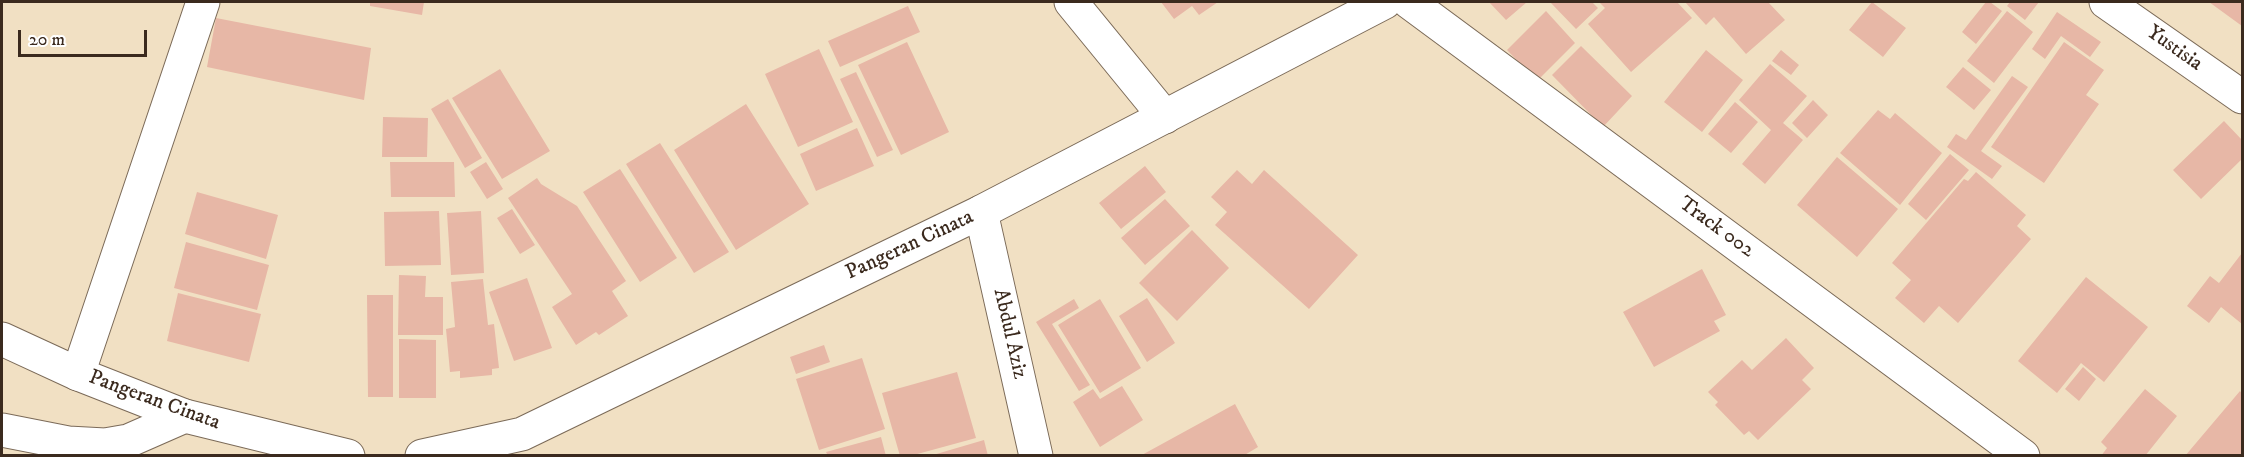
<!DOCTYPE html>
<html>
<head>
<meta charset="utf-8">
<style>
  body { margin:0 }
  #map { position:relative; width:2244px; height:457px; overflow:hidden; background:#f1e0c3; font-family:"IM FELL DW Pica",serif }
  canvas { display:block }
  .frame { position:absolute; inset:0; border:3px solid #3b2a1e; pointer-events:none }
  .scale { position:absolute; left:18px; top:30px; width:129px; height:27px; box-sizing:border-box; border:3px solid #3b2a1e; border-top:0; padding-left:8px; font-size:18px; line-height:21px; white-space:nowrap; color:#3b2a1e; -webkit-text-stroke:4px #fff; paint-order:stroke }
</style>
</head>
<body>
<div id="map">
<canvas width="2244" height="457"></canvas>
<div class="frame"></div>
<div class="scale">20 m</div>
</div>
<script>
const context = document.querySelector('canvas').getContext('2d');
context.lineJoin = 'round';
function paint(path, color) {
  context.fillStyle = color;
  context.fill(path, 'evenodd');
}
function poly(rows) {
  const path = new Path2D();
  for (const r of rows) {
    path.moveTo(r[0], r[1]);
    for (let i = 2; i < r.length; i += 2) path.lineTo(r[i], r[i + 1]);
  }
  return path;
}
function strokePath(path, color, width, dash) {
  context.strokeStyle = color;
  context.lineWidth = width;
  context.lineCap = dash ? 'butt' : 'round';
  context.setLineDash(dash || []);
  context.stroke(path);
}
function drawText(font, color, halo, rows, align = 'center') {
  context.font = font + ' "IM FELL DW Pica",serif';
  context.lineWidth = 5;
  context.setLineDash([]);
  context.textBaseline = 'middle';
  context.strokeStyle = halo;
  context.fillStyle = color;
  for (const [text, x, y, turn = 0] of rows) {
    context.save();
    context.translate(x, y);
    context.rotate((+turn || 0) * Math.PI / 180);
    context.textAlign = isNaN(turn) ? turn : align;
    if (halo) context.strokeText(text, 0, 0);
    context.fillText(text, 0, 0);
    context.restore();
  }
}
paint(poly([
  [370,2,424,2,422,15,370,6],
  [1161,2,1218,2,1199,15,1192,6,1174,19],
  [1489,2,1527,2,1506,20],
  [1550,2,1592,2,1598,8,1576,29],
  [1601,2,1677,2,1692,18,1631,72,1588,24,1605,8,1600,3],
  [1685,2,1768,2,1785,20,1746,54,1714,17,1706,25],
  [1872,2,1906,28,1883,57,1849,30],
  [1986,2,1990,2,2002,11,1976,44,1962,32],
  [2010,2,2039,2,2025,20,2007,6],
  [2209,2,2242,2,2242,26],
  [908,6,920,32,840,67,828,41],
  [1546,11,1575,43,1537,81,1507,50],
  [2007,11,2033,32,1994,83,1967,61],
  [2057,12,2101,42,2090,57,2061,36,2045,59,2032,49],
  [216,18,371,48,364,100,207,67],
  [907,42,949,132,901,155,858,65],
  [2064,42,2104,70,2086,95,2099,104,2044,183,1991,147],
  [1581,46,1632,96,1603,127,1552,75],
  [819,49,853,122,798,147,765,74],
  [1706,50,1743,80,1702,132,1664,102],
  [1781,50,1799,65,1791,75,1772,61],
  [1770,64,1807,96,1783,123,1803,140,1765,184,1742,164,1771,130,1739,100],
  [1963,67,1991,90,1974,110,1946,87],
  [500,69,550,151,502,179,452,98],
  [856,72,893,150,877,157,840,79],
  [2012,76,2028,87,1981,151,2002,166,1992,179,1947,147,1956,134,1966,140],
  [448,99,482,158,465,168,431,109],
  [1813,100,1828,115,1807,138,1792,123],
  [1735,102,1758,122,1731,153,1708,134],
  [746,104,809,204,736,250,674,150],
  [1878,110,1890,119,1895,113,1942,153,1900,205,1840,153],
  [383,117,428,118,427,157,382,157],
  [2224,121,2242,140,2242,159,2201,199,2173,170],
  [857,128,874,166,816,191,800,154],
  [660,143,729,252,694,273,626,164],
  [1950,154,1969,170,1926,220,1908,204],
  [1837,157,1898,209,1857,257,1797,205],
  [390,162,454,162,455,197,391,197],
  [486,162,503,189,487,199,470,172],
  [1145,166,1166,192,1121,229,1099,203],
  [620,169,677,258,640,282,583,192],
  [1237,170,1252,184,1264,170,1358,255,1309,309,1215,225,1227,212,1211,197],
  [1976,172,2026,215,2017,226,2031,239,1958,323,1939,306,1924,323,1895,298,1911,280,1892,263,1964,179,1968,181],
  [537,178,541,184,577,206,626,281,612,291,628,316,599,335,596,332,576,345,552,307,572,294,508,198],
  [197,192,278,215,266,259,185,234],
  [1165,199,1190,226,1145,265,1121,238],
  [512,209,535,245,520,254,497,218],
  [439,211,441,265,385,266,384,212],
  [481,211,484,273,451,275,447,213],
  [1192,230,1229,268,1177,321,1139,283],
  [186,242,269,265,257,310,174,288],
  [2242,253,2242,324,2221,307,2209,323,2187,306,2210,276,2219,283],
  [1702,269,1726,315,1714,321,1720,331,1654,367,1623,312],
  [399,275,426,276,425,297,443,297,443,335,398,335],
  [2086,277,2148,327,2104,382,2081,363,2057,393,2018,361],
  [527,278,552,348,514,361,489,292],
  [483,279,488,325,494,324,499,368,492,369,492,375,460,378,460,371,450,372,446,329,455,327,451,282],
  [178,293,261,314,249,362,167,341],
  [367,295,393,295,393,397,368,397],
  [1147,298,1175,343,1147,362,1119,316],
  [1074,299,1079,308,1052,324,1090,385,1079,391,1036,322],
  [1100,299,1141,368,1100,393,1058,325],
  [1786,338,1814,368,1802,380,1811,389,1758,440,1749,431,1744,435,1715,405,1718,402,1708,392,1742,360,1752,370],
  [399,339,436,340,436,398,399,398],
  [824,345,830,362,796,374,790,357],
  [862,358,885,429,819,450,796,379],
  [2083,367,2096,379,2079,401,2065,389],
  [957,372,976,438,910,456,900,456,882,393],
  [1122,386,1143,420,1100,447,1073,402,1093,389,1100,399],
  [2145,389,2177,416,2145,456,2101,456,2107,448,2101,442],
  [2240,391,2242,394,2242,456,2185,456],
  [1235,404,1258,447,1243,456,1140,456],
  [881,437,886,456,828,456,826,452],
  [984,440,988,456,934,456,933,455]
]), '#e7b7a6');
const minor = poly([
  [1071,2,1165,117],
  [1409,2,2023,456],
  [2106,2,2242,97],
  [981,212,1036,456],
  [78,374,203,2],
  [2,430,68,443,105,445,128,441,185,416]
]);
const tertiary = poly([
  [2,339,78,374,185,416,348,456],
  [422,456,522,434,981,212,1385,2]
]);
strokePath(minor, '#7b6a58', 35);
strokePath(tertiary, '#7b6a58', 35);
strokePath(minor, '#fff', 33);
strokePath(tertiary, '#fff', 33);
drawText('21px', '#3b2a1e', '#fff', [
  ["Yustisia",2174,49,35],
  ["Track 002",1716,228,36],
  ["Pangeran Cinata",910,246,-25],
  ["Abdul Aziz",1009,334,77],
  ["Pangeran Cinata",154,401,20]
]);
</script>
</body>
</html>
